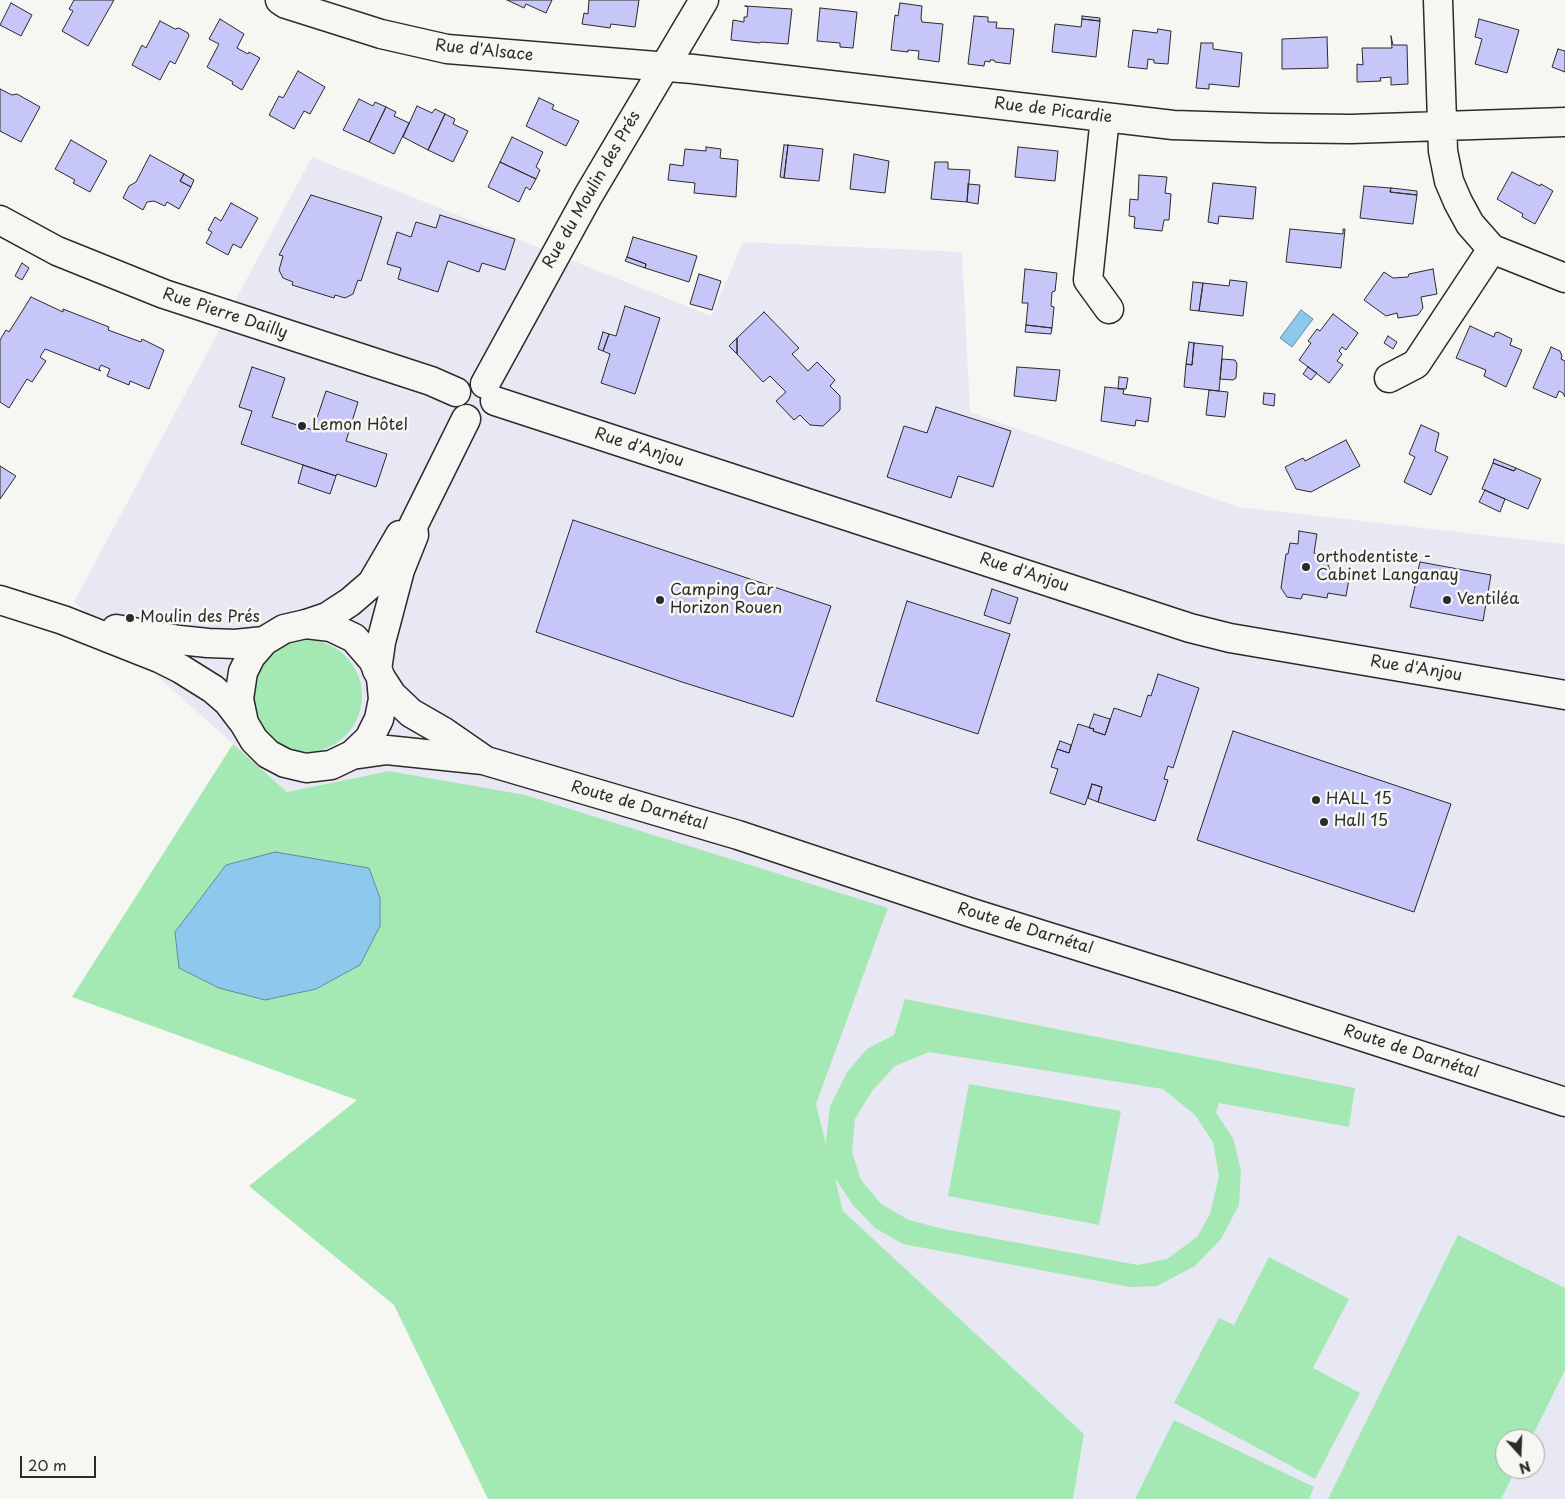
<!DOCTYPE html>
<html>
<head>
<meta charset="utf-8">
<style>
  body { margin:0 }
  #map { position:relative; width:1565px; height:1499px; overflow:hidden; background:#f6f6f2; font-family:"Playpen Sans",sans-serif }
  canvas { display:block }
  .north { position:absolute; left:1495px; top:1429px; width:50px; height:50px; box-sizing:border-box; background:#f6f6f2; border:1px solid #a5a5a2; border-radius:50%; rotate:160deg; font-size:14px; font-weight:700; line-height:20px; text-align:center; color:#2b2b2b }
  .north::after { content:''; display:block; margin:auto; width:18px; height:22px; background:#2b2b2b; clip-path:polygon(50% 0,100% 100%,50% 72%,0 100%) }
  .scale { position:absolute; left:20px; top:1456px; width:76px; height:22px; box-sizing:border-box; border:2px solid #2b2b2b; border-top:0; padding-left:6px; font-size:15px; line-height:18px; white-space:nowrap; color:#2b2b2b; -webkit-text-stroke:4px #f6f6f2; paint-order:stroke }
</style>
</head>
<body>
<div id="map">
<canvas width="1565" height="1499"></canvas>
<div class="north">N</div>
<div class="scale">20 m</div>
</div>
<script>
const context = document.querySelector('canvas').getContext('2d');
context.lineJoin = 'round';
function paint(path, color) {
  context.fillStyle = color;
  context.fill(path, 'evenodd');
}
function poly(rows) {
  const path = new Path2D();
  for (const r of rows) {
    if (r.length === 3) {
      path.moveTo(r[0] + r[2], r[1]);
      path.arc(r[0], r[1], r[2], 0, 2 * Math.PI);
      continue;
    }
    path.moveTo(r[0], r[1]);
    for (let i = 2; i < r.length; i += 2) path.lineTo(r[i], r[i + 1]);
  }
  return path;
}
function strokePath(path, color, width, dash) {
  context.strokeStyle = color;
  context.lineWidth = width;
  context.lineCap = dash ? 'butt' : 'round';
  context.setLineDash(dash || []);
  context.stroke(path);
}
function drawText(font, color, halo, rows, align = 'center') {
  context.font = font + ' "Playpen Sans",sans-serif';
  context.lineWidth = 5;
  context.setLineDash([]);
  context.textBaseline = 'middle';
  context.strokeStyle = halo;
  context.fillStyle = color;
  for (const [text, x, y, turn = 0] of rows) {
    context.save();
    context.translate(x, y);
    context.rotate((+turn || 0) * Math.PI / 180);
    context.textAlign = isNaN(turn) ? turn : align;
    if (halo) context.strokeText(text, 0, 0);
    context.fillText(text, 0, 0);
    context.restore();
  }
}
paint(poly([
  [312,157,711,316,743,242,962,252,970,412,1238,507,1565,544,1565,1499,1073,1499,1084,1434,843,1211,816,1104,888,908,389,771,287,792,74,602],
  [1505,1439,1535,1439,1535,1469,1505,1469]
]), '#e8e8f4');
paint(poly([
  [306,696,56],
  [233,744,287,792,389,771,525,795,888,908,816,1104,827,1148,826,1140,830,1106,847,1072,867,1049,894,1035,905,999,1355,1088,1349,1127,1219,1103,1216,1113,1233,1138,1241,1170,1239,1205,1221,1239,1195,1266,1157,1286,1130,1287,903,1244,875,1228,853,1205,835,1178,843,1211,1084,1434,1073,1499,488,1499,394,1305,249,1186,357,1100,72,997],
  [929,1052,1163,1089,1195,1115,1213,1142,1219,1176,1210,1214,1197,1237,1167,1259,1138,1265,943,1229,909,1220,881,1204,861,1180,852,1152,855,1119,872,1091,895,1066],
  [969,1084,1121,1111,1099,1225,948,1196],
  [1458,1235,1565,1288,1565,1370,1531,1439,1505,1439,1505,1469,1516,1469,1501,1499,1328,1499],
  [1269,1257,1349,1299,1313,1368,1360,1393,1315,1479,1174,1403,1219,1318,1234,1325],
  [1174,1420,1314,1487,1309,1499,1135,1499]
]), '#a4e8b3');
const water = poly([
  [1301,310,1313,319,1292,347,1280,338,1301,310],
  [275,852,369,868,380,898,380,926,360,965,316,989,265,1000,219,988,179,968,175,932,226,865,275,852]
]);
paint(water, '#8cc9ec');
strokePath(water, '#658a9f', 1);
const building = poly([
  [74,0,114,0,88,46,62,31,73,11,69,9,74,0],
  [507,0,552,0,546,13,526,4,524,8,507,0],
  [589,0,639,0,635,27,611,24,610,28,582,24,584,13,588,14,589,0],
  [11,3,32,15,21,36,0,25,11,3],
  [900,3,922,6,921,18,922,22,943,24,939,62,918,59,919,51,908,50,908,52,891,50,895,15,898,16,900,3],
  [745,6,792,9,788,44,761,42,760,43,731,40,733,20,744,22,744,17,747,17,748,7,745,6],
  [820,8,857,12,853,48,840,47,840,43,817,41,820,8],
  [974,16,988,17,988,22,997,22,996,28,1014,29,1010,64,995,62,994,60,990,60,990,62,985,61,984,66,968,64,974,16],
  [1082,16,1100,18,1100,21,1082,19,1082,16],
  [220,19,244,34,237,48,248,54,249,52,260,58,242,90,232,84,233,82,207,67,219,44,209,39,220,19],
  [1082,19,1100,21,1096,57,1052,52,1055,24,1081,27,1082,19],
  [1479,19,1519,30,1507,73,1475,64,1482,39,1475,37,1479,19],
  [160,21,175,29,179,28,188,33,189,36,175,64,170,61,160,80,132,65,142,45,146,48,160,21],
  [1158,29,1171,31,1168,64,1154,63,1154,60,1148,59,1147,69,1128,67,1133,30,1157,33,1158,29],
  [1391,36,1393,45,1407,45,1408,84,1391,85,1391,77,1380,78,1381,81,1357,82,1357,64,1363,65,1362,48,1392,48,1391,36],
  [1327,37,1328,68,1282,69,1282,39,1327,37],
  [1201,43,1213,43,1213,49,1242,53,1239,87,1209,84,1209,89,1196,88,1201,43],
  [1558,49,1565,51,1565,72,1552,67,1558,49],
  [298,71,325,87,310,114,304,111,294,129,269,115,279,96,283,98,298,71],
  [0,89,12,95,17,94,40,107,21,142,0,131,0,89],
  [539,98,554,105,552,109,579,121,566,146,526,126,539,98],
  [359,99,373,106,375,102,386,107,369,142,343,130,359,99],
  [417,106,432,113,435,109,445,114,428,150,403,137,417,106],
  [386,107,396,112,394,116,409,123,394,154,369,142,386,107],
  [445,114,455,119,453,124,468,131,453,162,428,150,445,114],
  [512,137,543,152,536,167,540,170,536,179,500,162,512,137],
  [71,140,107,161,90,192,73,183,75,180,55,169,71,140],
  [784,145,788,145,784,178,780,177,784,145],
  [788,145,823,149,819,181,784,178,788,145],
  [706,147,721,149,720,158,738,160,736,197,694,193,695,183,668,180,670,164,683,166,685,149,706,151,706,147],
  [1018,147,1058,151,1055,181,1015,177,1018,147],
  [854,154,889,161,885,193,850,189,854,154],
  [150,155,184,174,180,181,191,187,179,209,167,202,165,206,154,201,147,202,143,210,123,198,129,186,136,182,150,155],
  [500,162,536,179,530,190,526,187,519,202,488,187,500,162],
  [935,162,948,162,948,169,970,170,967,202,931,199,935,162],
  [1512,172,1540,186,1541,184,1553,191,1535,224,1522,217,1523,214,1497,199,1512,172],
  [184,174,194,180,191,187,180,181,184,174],
  [1139,175,1167,177,1165,193,1171,194,1169,220,1164,220,1162,231,1134,228,1135,217,1129,216,1130,199,1138,200,1139,175],
  [1213,183,1256,187,1253,219,1219,216,1218,224,1208,222,1213,183],
  [968,184,980,185,978,204,967,202,968,184],
  [1364,186,1391,188,1390,192,1417,195,1413,224,1360,218,1364,186],
  [1391,188,1417,191,1417,195,1390,192,1391,188],
  [311,195,382,217,361,281,358,280,353,294,345,298,335,295,334,298,292,285,293,282,283,278,279,270,283,256,279,255,311,195],
  [231,203,258,218,241,248,233,244,228,255,206,243,212,232,208,230,215,217,221,221,231,203],
  [440,215,515,239,505,270,482,263,479,272,448,261,438,292,398,279,401,268,387,264,397,232,411,237,416,222,436,228,440,215],
  [1290,229,1343,234,1343,229,1345,229,1341,268,1286,262,1290,229],
  [633,237,697,256,689,282,645,268,646,264,627,257,633,237],
  [627,257,646,264,645,268,625,261,627,257],
  [22,263,29,268,22,280,15,276,22,263],
  [1025,269,1057,273,1055,291,1052,292,1051,306,1054,307,1052,328,1026,325,1028,303,1022,303,1025,269],
  [1433,269,1437,294,1421,297,1423,308,1418,315,1398,318,1397,313,1386,316,1364,300,1384,272,1393,278,1408,277,1409,274,1433,269],
  [699,274,721,281,712,310,690,304,699,274],
  [1230,280,1247,282,1243,316,1199,311,1203,283,1229,286,1230,280],
  [1193,282,1203,283,1199,311,1190,310,1193,282],
  [31,297,63,312,63,309,109,327,108,330,141,342,142,339,164,350,149,389,130,381,129,385,107,376,110,369,101,365,99,369,101,371,45,349,40,357,46,361,32,382,27,379,9,408,0,402,0,340,6,330,9,332,31,297],
  [625,306,660,318,635,394,601,383,610,354,603,351,609,334,616,336,625,306],
  [764,312,799,348,792,354,808,371,817,362,835,380,830,386,840,396,840,410,823,426,810,425,800,415,794,420,776,401,786,392,770,376,763,382,737,354,737,338,764,312],
  [1333,314,1358,333,1346,350,1342,347,1339,351,1342,354,1337,361,1343,365,1329,383,1299,360,1311,343,1308,341,1317,329,1320,331,1333,314],
  [1026,325,1052,328,1051,334,1025,332,1026,325],
  [1470,326,1494,337,1495,333,1498,332,1512,339,1510,345,1522,350,1506,387,1484,376,1486,370,1456,358,1470,326],
  [603,332,609,334,603,351,598,349,603,332],
  [1388,336,1397,342,1393,349,1384,343,1388,336],
  [737,338,737,354,729,346,737,338],
  [1189,342,1194,343,1192,365,1186,364,1189,342],
  [1194,343,1223,346,1219,391,1184,387,1186,364,1192,365,1194,343],
  [1551,347,1560,351,1562,356,1561,359,1565,361,1565,397,1563,393,1559,391,1556,398,1533,388,1551,347],
  [1222,359,1235,360,1237,364,1236,378,1233,380,1220,379,1222,359],
  [252,367,285,378,272,417,313,430,326,391,358,402,346,441,387,454,376,487,337,474,336,476,241,444,252,411,239,407,252,367],
  [1017,367,1060,370,1056,401,1014,396,1017,367],
  [1308,367,1317,373,1311,380,1303,374,1308,367],
  [1119,377,1128,378,1126,389,1118,389,1119,377],
  [1105,387,1124,389,1123,394,1151,398,1148,422,1136,420,1135,426,1101,421,1105,387],
  [1209,390,1228,392,1225,417,1206,415,1209,390],
  [1264,393,1275,394,1274,406,1263,404,1264,393],
  [936,407,1011,431,993,487,958,476,951,498,887,477,904,426,927,433,936,407],
  [1421,425,1439,433,1435,451,1448,457,1431,495,1404,482,1415,457,1409,454,1421,425],
  [1346,440,1360,466,1311,492,1296,489,1285,467,1303,458,1305,461,1346,440],
  [1494,459,1516,468,1514,471,1493,463,1494,459],
  [1493,463,1514,471,1516,468,1541,479,1528,509,1482,489,1493,463],
  [303,465,336,476,330,494,298,483,303,465],
  [0,466,16,476,0,499,0,466],
  [1485,490,1505,499,1500,512,1479,502,1485,490],
  [573,520,831,606,793,717,682,682,536,632,573,520],
  [1299,531,1317,534,1314,553,1323,557,1326,560,1330,570,1329,576,1349,579,1346,596,1328,593,1327,598,1303,594,1301,599,1287,597,1281,588,1286,554,1288,554,1290,543,1298,544,1299,531],
  [1420,562,1491,575,1483,621,1410,607,1415,586,1416,586,1417,584,1415,583,1420,562],
  [992,589,1018,598,1010,624,984,615,992,589],
  [907,601,1010,634,978,734,876,701,907,601],
  [1158,674,1199,688,1173,768,1168,766,1164,779,1168,780,1155,821,1098,802,1102,787,1092,784,1085,805,1050,793,1058,769,1051,767,1057,749,1069,753,1078,724,1094,729,1093,731,1105,735,1114,708,1141,717,1148,695,1151,696,1158,674],
  [1094,714,1110,719,1105,735,1093,731,1094,729,1089,728,1094,714],
  [1233,731,1451,804,1414,912,1197,840,1233,731],
  [1060,741,1071,745,1069,753,1057,749,1060,741],
  [1092,784,1102,787,1098,802,1088,798,1092,784]
]);
paint(building, '#c6c6f8');
strokePath(building, '#2b2b2b', 1);
const minor = poly([
  [280,0,286,4,381,34,447,49,693,69,1173,125,1269,128,1351,129,1565,122],
  [1438,0,1443,151,1449,181,1458,202,1470,224,1492,249,1565,278],
  [1105,117,1088,280,1109,309],
  [0,220,57,251,164,294,431,381,456,392],
  [1389,378,1416,364,1492,249],
  [485,384,588,196,704,0],
  [495,401,1190,628,1230,638,1565,695],
  [306,624,327,617,350,602,372,583,400,535],
  [377,670,381,642,400,570,414,535,413,526,466,419]
]);
const major = poly([
  [0,600,63,620,159,658,181,669,213,689,228,702,244,723,254,740,268,754,285,763,306,768,331,765,352,755,387,750,483,760,738,835,975,914,1184,979,1565,1102],
  [116,629,179,640,208,643,235,644,264,641],
  [244,723,239,699,243,672,251,656,264,641,284,629,306,624,331,627,354,638,373,660,381,678,392,695,411,713,444,732,483,759],
  [352,755,369,739,379,719,383,699,381,678]
]);
strokePath(minor, '#2b2b2b', 31);
strokePath(major, '#2b2b2b', 31);
strokePath(minor, '#f6f6f2', 28);
strokePath(major, '#f6f6f2', 28);
for (const [x, y, r, color] of [
  [302,426,5,"#2b2b2b"],
  [1306,567,5,"#2b2b2b"],
  [660,600,5,"#2b2b2b"],
  [1447,600,5,"#2b2b2b"],
  [130,618,5,"#2b2b2b"],
  [1316,800,5,"#2b2b2b"],
  [1324,822,5,"#2b2b2b"]
]) {
  const dot = new Path2D();
  dot.arc(x, y, r, 0, 2 * Math.PI);
  context.fillStyle = color;
  context.fill(dot);
  strokePath(dot, '#f6f6f2', 2);
}
drawText('16px', '#2b2b2b', '#f6f6f2', [
  ["Rue d'Alsace",484,51,6],
  ["Rue de Picardie",1053,111,7],
  ["Rue du Moulin des Prés",592,190,-60],
  ["Rue Pierre Dailly",225,314,18],
  ["Rue d'Anjou",639,448,18],
  ["Rue d'Anjou",1024,573,18],
  ["Rue d'Anjou",1416,669,9],
  ["Route de Darnétal",639,806,16],
  ["Route de Darnétal",1025,929,17],
  ["Route de Darnétal",1411,1052,18]
]);
drawText('16px', '#2b2b2b', '#f6f6f2', [
  ["Lemon Hôtel",312,426],
  ["orthodentiste -",1316,558],
  ["Cabinet Langanay",1316,576],
  ["Camping Car",670,591],
  ["Horizon Rouen",670,609],
  ["Ventiléa",1457,600],
  ["Moulin des Prés",140,618],
  ["HALL 15",1326,800],
  ["Hall 15",1334,822]
], 'left');
</script>
</body>
</html>
